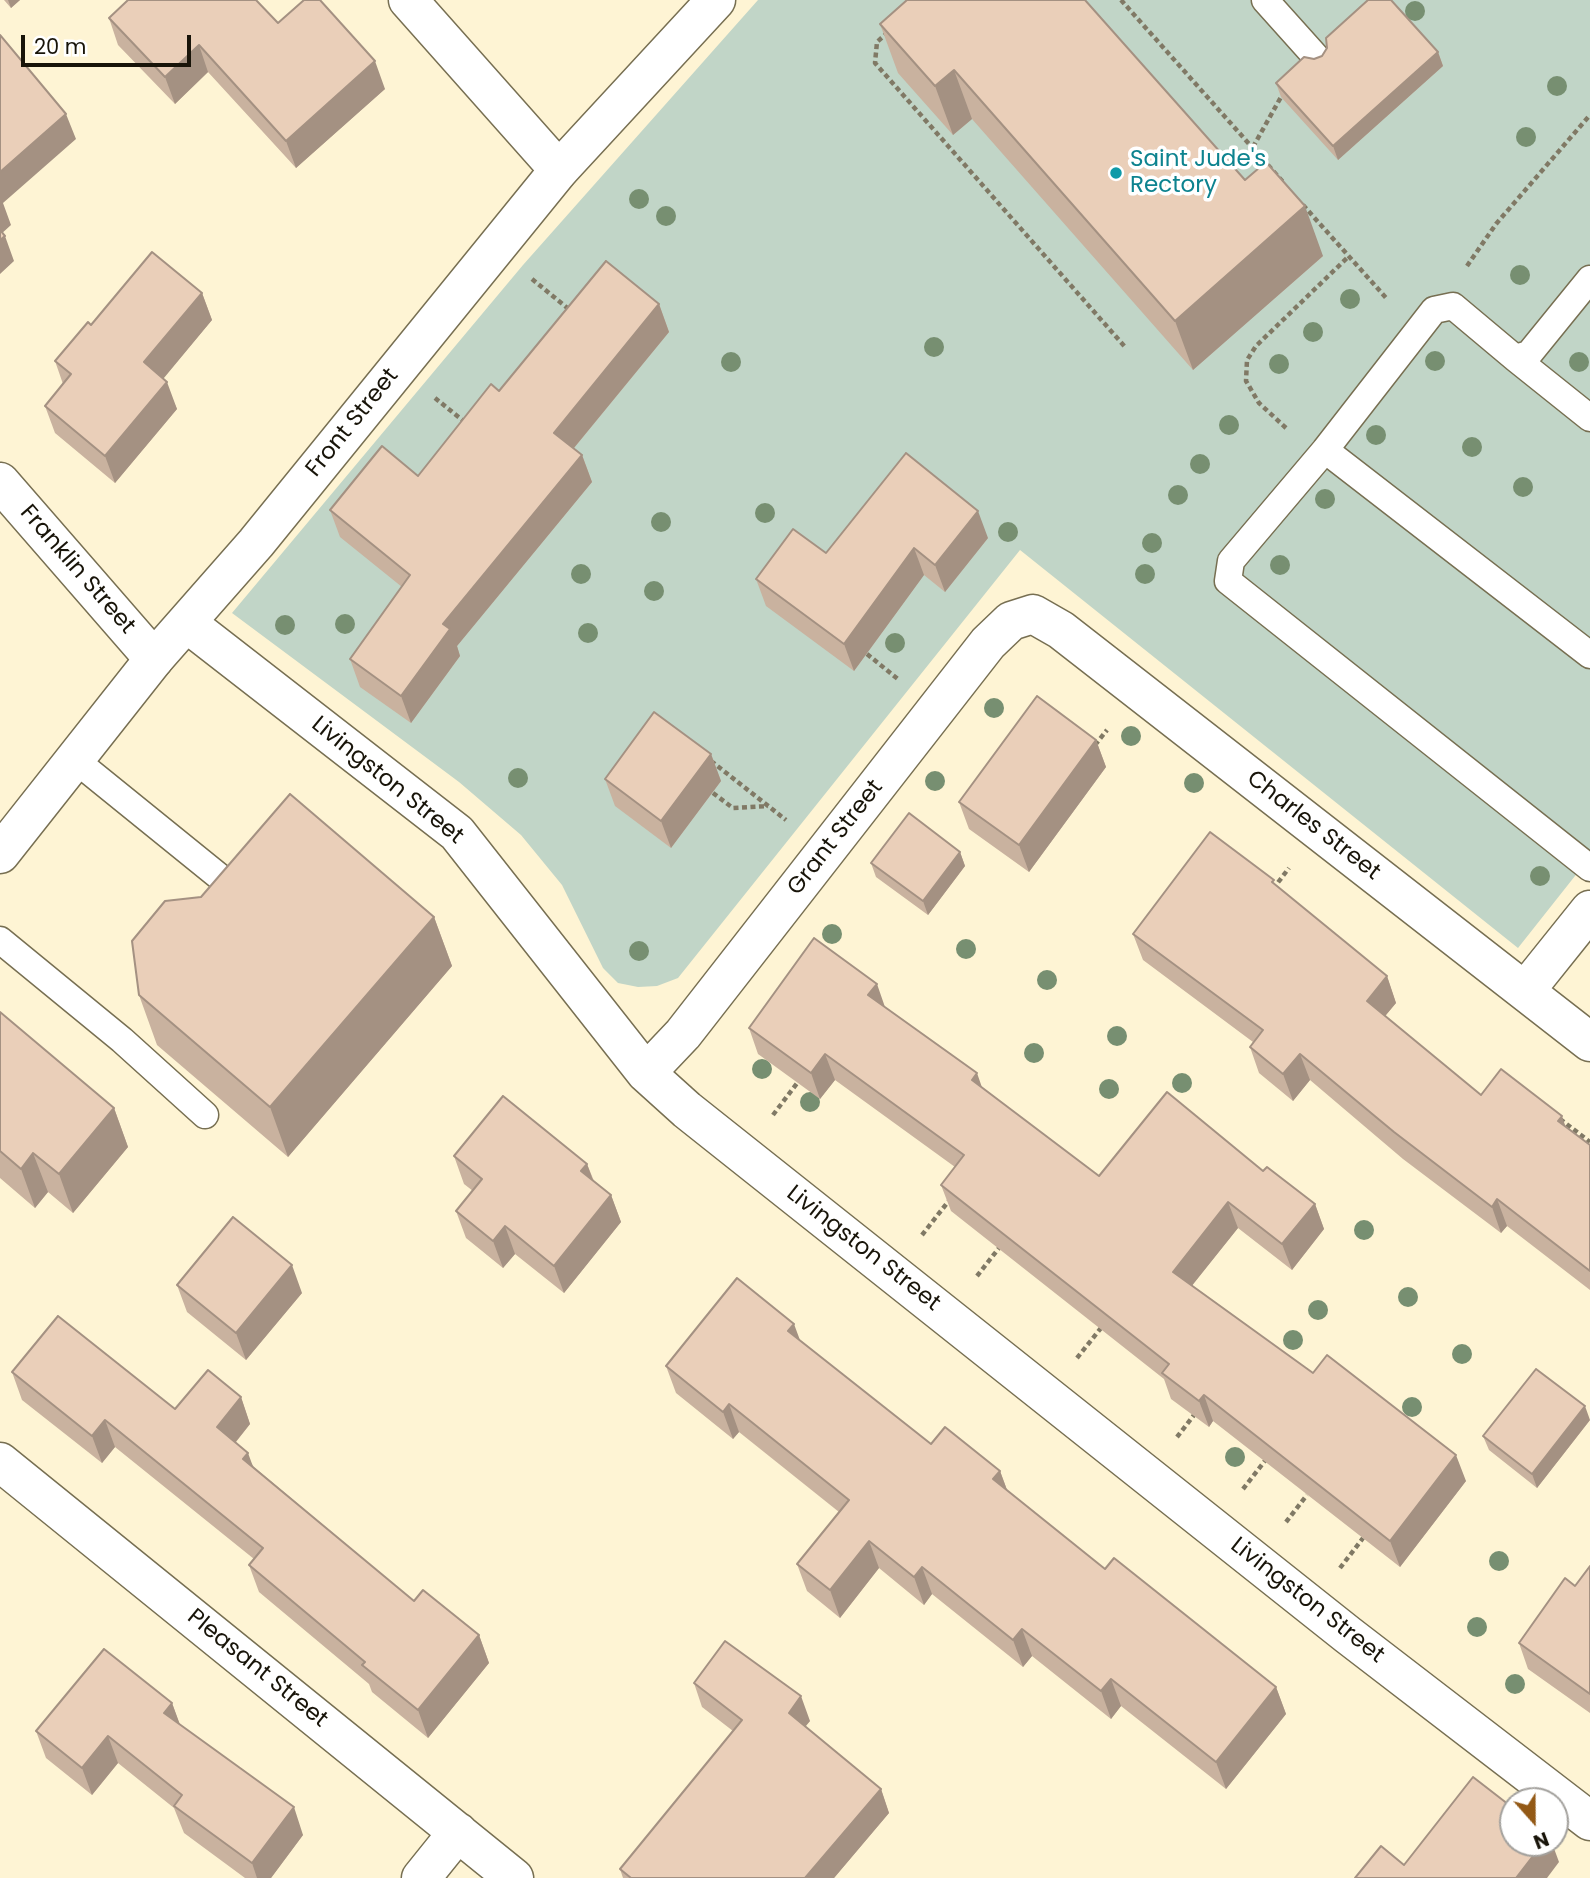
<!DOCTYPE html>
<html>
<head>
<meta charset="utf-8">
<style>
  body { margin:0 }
  #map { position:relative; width:1590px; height:1878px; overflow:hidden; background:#fef4d4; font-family:Poppins,sans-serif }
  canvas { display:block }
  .north { position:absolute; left:1499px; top:1787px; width:70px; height:70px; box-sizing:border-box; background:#fff; border:2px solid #a3a19d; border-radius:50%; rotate:159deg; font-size:19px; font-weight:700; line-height:28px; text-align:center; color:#181409 }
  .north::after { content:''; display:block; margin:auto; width:24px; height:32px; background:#935916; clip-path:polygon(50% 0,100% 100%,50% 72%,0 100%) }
  .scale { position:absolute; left:21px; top:35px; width:170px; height:32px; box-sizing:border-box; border:4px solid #181409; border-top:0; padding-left:9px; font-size:21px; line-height:24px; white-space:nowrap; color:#181409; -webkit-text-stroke:5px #fff; paint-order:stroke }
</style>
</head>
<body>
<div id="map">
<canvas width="1590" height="1878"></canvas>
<div class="north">N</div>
<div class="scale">20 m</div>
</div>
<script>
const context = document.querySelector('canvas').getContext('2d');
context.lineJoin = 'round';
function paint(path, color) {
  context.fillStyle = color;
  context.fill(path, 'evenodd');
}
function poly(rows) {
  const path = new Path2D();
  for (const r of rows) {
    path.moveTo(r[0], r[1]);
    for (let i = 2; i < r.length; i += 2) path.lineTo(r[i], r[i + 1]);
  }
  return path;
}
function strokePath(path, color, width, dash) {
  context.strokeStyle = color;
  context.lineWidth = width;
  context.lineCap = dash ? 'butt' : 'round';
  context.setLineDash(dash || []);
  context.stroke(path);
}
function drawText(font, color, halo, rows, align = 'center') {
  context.font = font + ' Poppins,sans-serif';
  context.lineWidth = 7;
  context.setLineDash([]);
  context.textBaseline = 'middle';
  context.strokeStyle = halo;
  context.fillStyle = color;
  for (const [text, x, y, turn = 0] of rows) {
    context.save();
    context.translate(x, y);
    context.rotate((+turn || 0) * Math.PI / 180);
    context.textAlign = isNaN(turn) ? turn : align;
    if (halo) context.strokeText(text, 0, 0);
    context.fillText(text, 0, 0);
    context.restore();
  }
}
paint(poly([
  [758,0,1590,0,1590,857,1518,948,1020,550,678,978,657,986,638,987,618,983,603,968,562,885,521,835,459,782,232,613,523,265]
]), '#c1d5c7');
const lane = poly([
  [1265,0,1317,58],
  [1590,279,1529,354,1515,358,1453,306,1434,310,1325,450,1231,561,1228,581,1590,868],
  [1515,358,1590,418],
  [1325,450,1590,655],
  [74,759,242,895],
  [0,940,122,1040,205,1115]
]);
const street = poly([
  [408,0,559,170],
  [0,482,154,659],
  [188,624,457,833,646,1073,687,1110,1348,1635,1590,1821],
  [1525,991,1590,910],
  [646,1073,683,1034,988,643,1011,621,1033,614,1061,630,1590,1042],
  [0,1462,514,1878],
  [421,1878,458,1832]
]);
const secondary = poly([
  [0,854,154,659,256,543,559,170,716,0]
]);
strokePath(lane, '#776f52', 29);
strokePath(street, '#776f52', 41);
strokePath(secondary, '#776f52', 41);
strokePath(poly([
  [1121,0,1283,182],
  [888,32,877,42,875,63,1126,348],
  [1253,147,1281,97],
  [1303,205,1388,300],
  [1467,266,1496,224,1590,115],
  [532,279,571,311],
  [435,398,466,423],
  [1286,428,1259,403,1246,381,1247,360,1256,346,1347,258],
  [867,654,899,680],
  [1095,745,1107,730],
  [711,761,786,820],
  [713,793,733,808,768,806],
  [1273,889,1289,868],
  [773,1115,798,1082],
  [1560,1119,1590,1142],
  [922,1235,951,1198],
  [977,1276,999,1248],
  [1077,1358,1101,1328],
  [1177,1437,1194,1415],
  [1243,1489,1268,1457],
  [1286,1522,1307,1495],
  [1340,1568,1363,1538]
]), '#807965', 4.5, [5, 3.5]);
strokePath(lane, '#fff', 26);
strokePath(street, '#fff', 38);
strokePath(secondary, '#fff', 38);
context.fillStyle = '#778f71';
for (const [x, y] of [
  [1415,11],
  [1557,86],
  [1526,137],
  [639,199],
  [666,216],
  [1520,275],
  [1350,299],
  [1313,332],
  [934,347],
  [1435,361],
  [731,362],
  [1579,362],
  [1279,364],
  [1229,425],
  [1376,435],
  [1472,447],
  [1200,464],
  [1523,487],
  [1178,495],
  [1325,499],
  [765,513],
  [661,522],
  [1008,532],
  [1152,543],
  [1280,565],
  [581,574],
  [1145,574],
  [654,591],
  [345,624],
  [285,625],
  [588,633],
  [895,643],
  [994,708],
  [1131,736],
  [518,778],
  [935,781],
  [1194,783],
  [1540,876],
  [832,934],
  [966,949],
  [639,951],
  [1047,980],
  [1117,1036],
  [1034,1053],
  [762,1069],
  [1182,1083],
  [1109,1089],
  [810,1102],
  [1364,1230],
  [1408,1297],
  [1318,1310],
  [1293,1340],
  [1462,1354],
  [1412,1407],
  [1235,1457],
  [1499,1561],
  [1477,1627],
  [1515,1684]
]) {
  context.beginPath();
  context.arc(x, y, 10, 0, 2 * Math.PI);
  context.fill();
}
paint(poly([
  [4,0,20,0,11,8],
  [1088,3,1245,180,1323,256,1193,370,972,119,953,135,898,73,880,24],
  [109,18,278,23,385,89,296,168,208,72,175,104,118,45],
  [1438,52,1443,66,1338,160,1281,97,1276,83,1314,59],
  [202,293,212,320,163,378,177,409,115,483,55,433,45,406,63,384,55,361,91,325],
  [659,304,669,332,574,448,582,455,592,482,457,646,460,656,411,723,360,687,350,659,402,587,340,537,330,510,418,476,499,391],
  [988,538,945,592,924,575,854,671,766,606,756,579,826,553],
  [1096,740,1106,767,1029,872,969,829,959,802],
  [711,754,721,781,671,848,615,806,605,779],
  [960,852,965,866,928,915,876,877,871,863],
  [1276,885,1387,976,1396,1003,1385,1016,1481,1095,1565,1126,1590,1145,1590,1290,1507,1226,1501,1233,1403,1159,1310,1080,1293,1101,1259,1073,1250,1047,1253,1042,1143,960,1133,934],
  [434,917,452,966,288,1157,157,1045,139,995],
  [885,1007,982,1087,1099,1176,1263,1171,1315,1204,1324,1229,1292,1270,1238,1228,1192,1285,1313,1373,1466,1481,1400,1567,1213,1421,1209,1427,1171,1399,1164,1379,951,1211,941,1185,955,1167,835,1080,820,1099,758,1054,749,1028],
  [0,1012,114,1108,128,1147,73,1213,48,1192,35,1208,0,1178],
  [454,1156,587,1164,594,1181,611,1195,621,1222,564,1293,515,1254,503,1268,466,1238,456,1211,473,1191,464,1184],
  [177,1285,302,1293,246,1360,187,1312],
  [800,1340,931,1444,1000,1471,1007,1490,1105,1569,1276,1687,1286,1714,1226,1789,1121,1706,1111,1719,1032,1656,1023,1667,932,1594,924,1605,879,1568,840,1618,807,1591,797,1564,839,1512,739,1432,733,1439,676,1393,666,1366],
  [12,1372,175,1409,241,1397,250,1424,236,1442,254,1467,414,1601,479,1635,489,1663,428,1738,372,1692,369,1684,259,1592,249,1565,254,1559,115,1447,102,1463,22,1400],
  [1590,1420,1537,1488,1489,1450,1483,1436],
  [1590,1566,1590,1713,1528,1669,1519,1643,1575,1586],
  [694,1683,810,1721,805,1726,881,1789,889,1813,834,1878,623,1878,620,1869,733,1731,702,1707],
  [172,1703,179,1723,303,1835,271,1878,245,1878,184,1833,174,1808,118,1763,92,1795,46,1758,36,1731]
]), '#c9b29f');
paint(poly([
  [8,0,20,0,11,8],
  [199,45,208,72,175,104,165,77],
  [1438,52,1443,66,1338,160,1333,146],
  [375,61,385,89,296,168,286,141],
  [954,70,972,119,953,135,935,86],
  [66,114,76,139,3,203,11,225,0,235,0,172],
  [1305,206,1323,256,1193,370,1175,321],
  [5,236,14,261,0,274,0,240],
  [202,293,212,320,154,390,144,362],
  [659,304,669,332,564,460,554,433],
  [167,382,177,409,115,483,105,456],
  [582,455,592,482,457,646,460,656,411,723,401,696,443,624],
  [978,511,988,538,945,592,935,565],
  [914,548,924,575,854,671,844,644],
  [1096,740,1106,767,1029,872,1019,845],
  [711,754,721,781,671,848,661,821],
  [960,852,965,866,928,915,923,901],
  [434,917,452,966,288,1157,270,1107],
  [1387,976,1396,1003,1376,1027,1367,1001],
  [877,984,886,1010,868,995],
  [825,1054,835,1080,820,1099,811,1073],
  [1300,1054,1310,1080,1293,1101,1283,1074],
  [977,1073,986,1099,972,1080],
  [114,1108,128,1147,73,1213,59,1174],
  [1562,1116,1571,1143,1558,1121],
  [33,1153,48,1192,35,1208,21,1169],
  [587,1164,597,1191,581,1171],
  [611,1195,621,1222,564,1293,554,1266],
  [1497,1199,1507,1226,1501,1233,1492,1207],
  [1228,1202,1238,1228,1183,1297,1173,1272],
  [1315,1204,1324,1229,1292,1270,1282,1244],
  [505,1226,515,1254,503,1268,493,1241],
  [292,1265,302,1293,246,1360,236,1333],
  [794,1324,804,1351,788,1331],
  [1204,1395,1213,1421,1209,1427,1199,1401],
  [241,1397,250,1424,226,1454,217,1427],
  [729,1404,739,1432,733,1439,723,1412],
  [1585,1406,1590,1420,1537,1488,1532,1474],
  [105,1420,115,1447,102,1463,92,1436],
  [248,1453,258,1480,243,1459],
  [1456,1455,1466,1481,1400,1567,1390,1541],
  [1000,1471,1010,1498,993,1479],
  [869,1541,879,1568,840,1618,830,1590],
  [922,1567,932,1594,924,1605,914,1577],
  [1022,1629,1032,1656,1023,1667,1013,1640],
  [479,1635,489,1663,428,1738,418,1710],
  [1111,1679,1121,1706,1111,1719,1101,1691],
  [1276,1687,1286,1714,1226,1789,1216,1762],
  [801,1696,810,1721,797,1737,789,1713],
  [172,1703,182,1730,164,1713],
  [108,1736,118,1763,92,1795,82,1768],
  [881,1789,889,1813,834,1878,805,1878],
  [294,1807,303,1835,271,1878,257,1878,252,1863],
  [1543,1843,1552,1843,1559,1862,1547,1878,1516,1878]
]), '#a49182');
const building = poly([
  [128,0,256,0,278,23,304,0,320,0,375,61,286,141,199,45,165,77,109,18,128,0],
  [907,0,1085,0,1245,180,1266,162,1305,206,1175,321,954,70,935,86,880,24,907,0],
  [1368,0,1391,0,1438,52,1333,146,1276,83,1304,57,1314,59,1322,56,1327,48,1326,38,1368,0],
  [0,35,66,114,0,172,0,35],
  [0,230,5,236,0,240,0,230],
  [152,252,202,293,144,362,167,382,105,456,45,406,71,374,55,361,88,322,91,325,152,252],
  [606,261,659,304,554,433,582,455,443,624,450,629,401,696,350,659,410,575,330,510,382,446,418,476,491,384,499,391,606,261],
  [906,453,978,511,935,565,914,548,844,644,756,579,793,529,826,553,906,453],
  [1037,696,1096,740,1019,845,959,802,1037,696],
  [654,712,711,754,661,821,605,779,654,712],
  [290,794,434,917,270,1107,139,995,132,941,165,901,201,897,290,794],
  [909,813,960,852,923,901,871,863,909,813],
  [1210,832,1274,880,1272,882,1387,976,1367,1001,1481,1095,1501,1069,1562,1116,1558,1121,1590,1145,1590,1271,1497,1199,1492,1207,1394,1132,1300,1054,1283,1074,1250,1047,1263,1030,1133,934,1210,832],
  [814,938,877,984,868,995,977,1073,972,1080,1099,1176,1167,1092,1263,1171,1267,1167,1315,1204,1282,1244,1228,1202,1173,1272,1313,1373,1327,1355,1456,1455,1390,1541,1204,1395,1199,1401,1162,1373,1169,1364,941,1185,964,1155,825,1054,811,1073,749,1028,814,938],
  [0,1012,114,1108,59,1174,33,1153,21,1169,0,1151,0,1012],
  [503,1096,587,1164,581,1171,611,1195,554,1266,505,1226,493,1241,456,1211,482,1179,454,1156,503,1096],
  [233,1217,292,1265,236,1333,177,1285,233,1217],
  [737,1278,794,1324,788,1331,931,1444,945,1427,1000,1471,993,1479,1105,1569,1114,1558,1276,1687,1216,1762,1111,1679,1101,1691,1022,1629,1013,1640,922,1567,914,1577,869,1541,830,1590,797,1564,849,1500,729,1404,723,1412,666,1366,737,1278],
  [58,1316,175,1409,208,1370,241,1397,217,1427,248,1453,243,1459,414,1601,423,1590,479,1635,418,1710,362,1665,365,1662,249,1565,263,1548,105,1420,92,1436,12,1372,58,1316],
  [1536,1369,1585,1406,1532,1474,1483,1436,1536,1369],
  [1590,1566,1590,1694,1519,1643,1565,1578,1575,1586,1590,1566],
  [725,1641,801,1696,789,1713,881,1789,805,1878,631,1878,620,1869,742,1720,694,1683,725,1641],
  [104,1649,172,1703,164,1713,294,1807,252,1863,174,1806,182,1795,108,1736,82,1768,36,1731,104,1649],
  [1473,1777,1513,1808,1513,1843,1543,1843,1516,1878,1355,1878,1381,1846,1404,1865,1473,1777]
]);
paint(building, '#eacfb9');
strokePath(building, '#a49182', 2);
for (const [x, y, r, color] of [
  [1116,173,7,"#0f9aa8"]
]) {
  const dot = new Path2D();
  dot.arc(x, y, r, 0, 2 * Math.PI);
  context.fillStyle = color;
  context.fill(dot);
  strokePath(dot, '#fff', 2.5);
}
drawText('23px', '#0d838f', '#fff', [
  ["Saint Jude's",1130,160],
  ["Rectory",1130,186]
], 'left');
drawText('23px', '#181409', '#fff', [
  ["Front Street",353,423,-51],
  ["Franklin Street",77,570,49],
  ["Livingston Street",387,781,39],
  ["Charles Street",1313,826,38],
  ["Grant Street",836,838,-52],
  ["Livingston Street",863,1249,38],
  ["Livingston Street",1307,1601,38],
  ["Pleasant Street",257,1669,39]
]);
</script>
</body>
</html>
